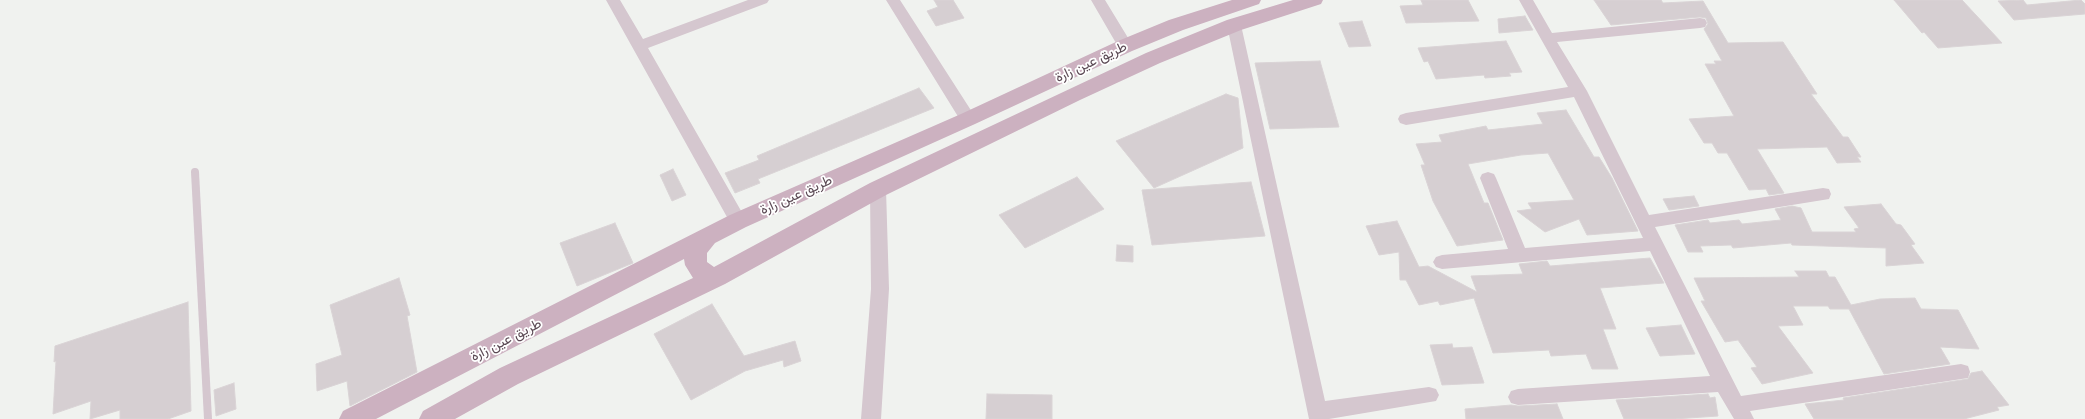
<!DOCTYPE html>
<html>
<head>
<meta charset="utf-8">
<style>
  body { margin:0 }
  canvas { display:block; background:#f0f2ef }
</style>
</head>
<body>
<canvas width="2085" height="419"></canvas>
<script>
const context = document.querySelector('canvas').getContext('2d');
context.lineJoin = 'round';
function paint(path, color) {
  context.fillStyle = color;
  context.fill(path, 'evenodd');
}
function poly(rows) {
  const path = new Path2D();
  for (const r of rows) {
    path.moveTo(r[0], r[1]);
    for (let i = 2; i < r.length; i += 2) path.lineTo(r[i], r[i + 1]);
  }
  return path;
}
function strokePath(path, color, width, dash) {
  context.strokeStyle = color;
  context.lineWidth = width;
  context.lineCap = dash ? 'butt' : 'round';
  context.setLineDash(dash || []);
  context.stroke(path);
}
function drawText(font, color, halo, rows, align = 'center') {
  context.font = font + ' Mulish,Vazirmatn,sans-serif';
  context.lineWidth = 3.5;
  context.setLineDash([]);
  context.textBaseline = 'middle';
  context.strokeStyle = halo;
  context.fillStyle = color;
  for (const [text, x, y, turn = 0] of rows) {
    context.save();
    context.translate(x, y);
    context.rotate((+turn || 0) * Math.PI / 180);
    context.textAlign = isNaN(turn) ? turn : align;
    if (halo) context.strokeText(text, 0, 0);
    context.fillText(text, 0, 0);
    context.restore();
  }
}
const building = poly([
  [934,0,953,0,964,18,936,26,927,11,938,7,934,0],
  [1421,0,1468,0,1479,21,1406,23,1400,6,1423,5,1421,0],
  [1594,0,1661,0,1663,3,1703,1,1728,43,1783,42,1817,94,1811,94,1843,137,1848,137,1861,157,1857,157,1861,162,1837,163,1827,147,1757,149,1784,193,1769,195,1766,189,1749,190,1727,153,1718,153,1712,143,1704,143,1689,119,1734,116,1705,64,1716,64,1714,61,1722,61,1704,29,1708,24,1706,18,1700,17,1611,25,1594,0],
  [1894,0,1962,0,2002,43,1938,48,1924,32,1922,33,1894,0],
  [2023,0,2027,5,2081,0,2085,4,2085,14,2014,20,1998,1,2023,0],
  [1525,16,1533,30,1499,33,1498,19,1525,16],
  [1362,21,1371,46,1349,47,1339,23,1362,21],
  [1506,41,1522,72,1509,73,1511,76,1485,78,1484,75,1436,79,1428,61,1424,62,1418,48,1506,41],
  [1320,61,1339,127,1270,129,1255,63,1320,61],
  [919,88,934,108,758,179,760,183,735,193,725,173,759,160,757,156,919,88],
  [1226,94,1238,98,1243,148,1154,188,1116,141,1226,94],
  [1566,110,1594,157,1599,157,1612,178,1638,231,1587,235,1579,219,1545,232,1517,211,1532,209,1528,203,1574,200,1548,153,1521,155,1468,164,1484,203,1488,203,1503,240,1457,246,1433,201,1421,165,1425,165,1416,144,1442,142,1439,135,1486,126,1488,130,1543,124,1537,113,1566,110],
  [673,169,686,195,672,201,660,175,673,169],
  [1077,177,1104,209,1025,248,999,215,1077,177],
  [1251,182,1265,236,1152,245,1142,190,1251,182],
  [1694,196,1699,206,1669,210,1663,199,1694,196],
  [1881,204,1896,224,1901,225,1915,244,1911,245,1924,263,1886,266,1886,248,1792,245,1791,243,1733,248,1731,245,1700,246,1703,252,1688,252,1675,225,1708,220,1710,223,1739,220,1742,224,1781,220,1775,209,1792,206,1801,208,1812,232,1856,232,1854,229,1859,228,1844,207,1881,204],
  [1397,221,1419,267,1428,266,1477,292,1471,276,1523,274,1519,264,1547,261,1550,266,1650,258,1664,283,1600,288,1616,329,1603,329,1618,369,1592,369,1586,354,1551,356,1549,350,1493,353,1474,298,1440,305,1438,301,1419,305,1406,280,1400,280,1399,252,1379,255,1366,226,1397,221],
  [615,223,633,263,577,286,560,243,615,223],
  [1117,245,1133,246,1133,262,1116,261,1117,245],
  [1795,271,1826,271,1829,277,1835,277,1851,305,1880,299,1915,298,1921,309,1958,310,1979,349,1940,347,1950,364,1884,374,1849,309,1830,309,1828,306,1793,306,1803,325,1778,326,1813,373,1762,384,1751,368,1757,367,1738,340,1725,342,1701,301,1705,301,1694,278,1799,277,1795,271],
  [399,278,410,315,407,316,417,372,350,406,347,381,317,391,316,364,342,355,330,305,399,278],
  [188,302,191,411,168,419,120,419,120,410,90,419,91,401,53,414,56,361,54,362,55,346,188,302],
  [712,304,744,356,795,341,801,361,784,367,783,360,745,371,691,400,654,334,712,304],
  [1681,325,1695,354,1660,356,1646,328,1681,325],
  [1452,344,1453,348,1472,347,1484,383,1442,385,1430,345,1452,344],
  [1982,371,2009,405,1997,407,1999,410,1964,419,1814,419,1805,404,1844,400,1843,398,1968,379,1971,373,1982,371],
  [234,383,236,409,216,416,214,390,234,383],
  [987,394,1052,395,1052,419,986,419,987,394],
  [1708,394,1710,398,1715,397,1718,416,1674,419,1624,419,1616,400,1708,394],
  [1557,404,1563,419,1466,419,1465,409,1511,405,1518,406,1557,404]
]);
paint(building, '#d6cfd2');
strokePath(building, '#dad4d6', 1);
strokePath(poly([
  [195,172,208,419]
]), '#d5c7cf', 8);
paint(poly([
  [606,0,620,0,643,39,748,0,769,0,767,3,648,48,744,216,747,221,744,226,738,228,732,226,606,0],
  [886,0,900,0,974,115,976,119,974,123,968,125,962,123,886,0],
  [1091,0,1105,0,1133,46,1130,50,1125,51,1120,50,1091,0],
  [1519,0,1533,0,1552,33,1700,18,1705,19,1707,23,1705,27,1700,28,1557,42,1587,91,1649,215,1823,188,1829,189,1831,194,1829,199,1823,200,1655,227,1741,396,1961,364,1968,366,1970,372,1968,378,1750,411,1754,419,1734,419,1718,392,1518,405,1511,403,1508,397,1511,391,1518,389,1710,376,1650,251,1442,269,1436,267,1433,262,1436,257,1442,255,1508,249,1480,178,1482,174,1488,172,1494,174,1496,178,1525,248,1643,238,1574,97,1406,125,1400,123,1398,119,1400,115,1406,113,1568,87,1519,0],
  [1234,20,1239,21,1241,25,1325,401,1429,387,1436,389,1439,395,1436,401,1329,419,1309,419,1227,25,1229,21,1234,20],
  [878,183,884,184,886,189,889,289,881,419,861,419,871,289,870,189,872,184,878,183]
]), '#d5c7cf');
paint(poly([
  [1232,0,1261,0,1259,4,1183,30,1132,51,975,124,746,227,715,243,707,253,707,262,714,267,870,183,1146,53,1227,20,1293,0,1323,0,1321,4,1241,30,1160,63,1080,100,886,195,725,284,518,384,455,419,419,419,423,411,500,368,693,278,685,265,684,259,376,419,339,419,343,411,730,215,961,114,1118,41,1169,20,1232,0]
]), '#ccb1c0');
drawText('14px', '#5b4954', '#fff', [
  ["طريق عين زارة",1091,62,-25],
  ["طريق عين زارة",796,195,-24],
  ["طريق عين زارة",506,340,-27]
]);
</script>
</body>
</html>
